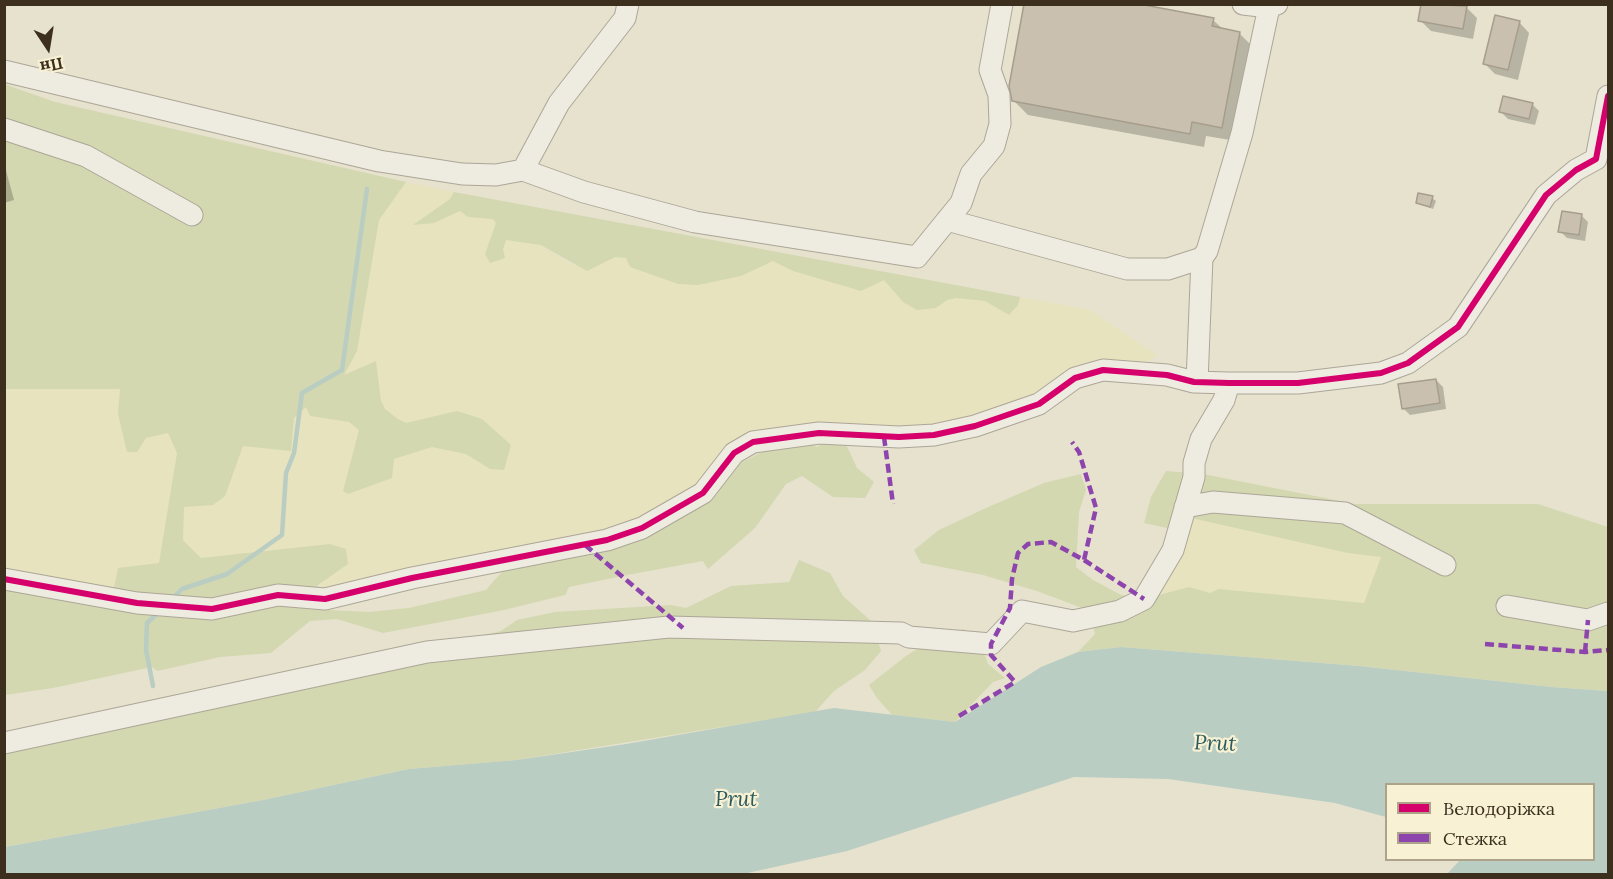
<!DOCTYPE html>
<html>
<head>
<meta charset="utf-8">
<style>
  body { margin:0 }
  #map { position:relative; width:1613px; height:879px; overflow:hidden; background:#e6e2ce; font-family:Lora,serif }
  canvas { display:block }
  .frame { position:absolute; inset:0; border:6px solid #3c2f1e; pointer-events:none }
  .legend { position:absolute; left:1385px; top:783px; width:210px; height:78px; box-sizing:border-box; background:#f8f1d4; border:2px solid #ada38b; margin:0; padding:8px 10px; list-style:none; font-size:18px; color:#3c2f1e }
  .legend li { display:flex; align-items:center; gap:12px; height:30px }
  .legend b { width:30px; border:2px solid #ada38b }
  .north { position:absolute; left:18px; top:18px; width:60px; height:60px; -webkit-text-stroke:4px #f8f1d4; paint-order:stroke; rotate:168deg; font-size:16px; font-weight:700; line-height:24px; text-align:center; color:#3c2f1e }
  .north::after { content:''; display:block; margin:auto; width:21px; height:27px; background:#3c2f1e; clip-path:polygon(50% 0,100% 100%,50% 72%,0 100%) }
</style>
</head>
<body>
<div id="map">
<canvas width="1613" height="879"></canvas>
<div class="frame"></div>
<ul class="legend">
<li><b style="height:8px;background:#d6006c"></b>Велодоріжка</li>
<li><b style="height:8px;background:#8e44ad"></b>Стежка</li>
</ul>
<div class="north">Пн</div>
</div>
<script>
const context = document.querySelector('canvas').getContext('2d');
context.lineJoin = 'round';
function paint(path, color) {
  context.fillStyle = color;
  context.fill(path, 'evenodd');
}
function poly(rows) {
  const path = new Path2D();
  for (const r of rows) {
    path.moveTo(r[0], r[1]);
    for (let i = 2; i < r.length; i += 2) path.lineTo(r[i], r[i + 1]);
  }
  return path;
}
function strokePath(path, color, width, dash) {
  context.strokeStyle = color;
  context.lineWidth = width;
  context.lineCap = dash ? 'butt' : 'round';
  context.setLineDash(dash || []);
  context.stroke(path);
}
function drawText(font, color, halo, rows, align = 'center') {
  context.font = font + ' Lora,serif';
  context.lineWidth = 4.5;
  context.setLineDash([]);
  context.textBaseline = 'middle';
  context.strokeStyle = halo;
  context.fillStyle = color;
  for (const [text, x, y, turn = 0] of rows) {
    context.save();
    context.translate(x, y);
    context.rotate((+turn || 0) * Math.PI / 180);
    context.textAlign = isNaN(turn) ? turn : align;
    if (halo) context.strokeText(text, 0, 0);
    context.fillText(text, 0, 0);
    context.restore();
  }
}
paint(poly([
  [406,182,454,192,450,199,415,225,434,223,460,211,468,217,493,219,497,223,485,254,503,249,505,240,521,241,541,245,573,265,604,263,615,257,626,258,630,267,660,278,678,284,698,285,763,266,773,260,793,271,814,277,875,283,884,280,903,302,936,308,947,300,956,298,985,301,1009,315,1018,305,1020,297,1090,310,1157,355,1147,362,1120,360,1072,373,1036,398,933,430,766,431,696,489,667,507,604,533,316,591,327,577,348,564,330,544,201,558,183,540,184,506,192,507,243,446,294,418,357,351,379,220],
  [4,389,120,389,118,414,137,452,146,438,169,433,177,453,159,564,117,595,5,573],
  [1191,518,1348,553,1382,557,1365,603,1219,589,1210,593,1189,587,1161,595]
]), '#e7e3be');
paint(poly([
  [4,84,55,102,406,182,379,220,357,351,344,375,376,361,381,401,385,409,398,419,406,423,457,411,482,419,511,445,504,470,490,469,466,454,432,447,394,459,392,478,348,494,343,491,359,430,349,422,310,416,306,407,294,418,291,451,243,446,225,496,213,505,184,507,183,540,201,558,330,544,346,549,348,564,318,585,307,609,369,612,409,608,486,590,499,575,513,563,609,545,724,471,774,446,811,443,817,447,833,437,843,438,857,468,874,482,865,498,833,497,802,476,786,484,755,528,708,569,703,561,627,575,569,587,565,595,504,610,383,633,337,619,310,621,271,653,220,657,157,671,152,667,53,688,5,695,5,585,120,604,114,588,118,568,159,563,177,453,168,433,146,438,137,452,127,452,118,414,120,389,5,389],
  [454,192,1020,297,1018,305,1009,315,985,301,956,298,947,300,936,308,917,310,903,302,884,280,861,291,793,271,773,261,741,276,698,285,678,284,630,267,626,258,615,257,587,271,541,245,506,240,503,249,505,258,490,263,485,254,496,223,493,219,468,217,460,211,434,223,413,225,450,199],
  [1166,471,1203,474,1355,504,1538,504,1608,527,1608,691,1551,687,1359,666,1121,647,1078,652,1095,634,1090,611,1037,591,983,575,921,563,914,550,939,530,986,508,1044,483,1081,474,1086,490,1079,512,1076,567,1093,580,1121,595,1144,599,1189,587,1210,593,1219,589,1364,603,1381,557,1348,553,1191,518,1186,532,1144,523,1151,497],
  [799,560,830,573,843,596,872,622,881,651,865,670,834,691,815,712,517,760,409,769,263,800,5,847,5,735,456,642,501,631,517,620,555,612,671,605,686,608,731,586,789,582],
  [963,629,978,637,988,664,1005,678,993,682,955,722,892,715,877,698,869,685,906,656,935,638]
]), '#d3d8b0');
paint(poly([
  [1121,647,1359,666,1551,687,1608,691,1608,874,1447,874,1460,860,1594,860,1594,784,1386,784,1386,817,1335,803,1168,779,1074,777,847,851,743,874,5,874,5,847,263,800,409,769,517,760,626,744,834,708,955,722,1041,667,1078,652]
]), '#b9cdc3');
paint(poly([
  [1423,4,1467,8,1477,18,1473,39,1431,31,1420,20],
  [1213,20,1224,30,1239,33,1253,47,1236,141,1206,136,1204,147,1028,115,1013,100],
  [1519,22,1529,33,1518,80,1495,74,1485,64],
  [1532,104,1539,111,1535,125,1508,119,1501,112],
  [4,163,14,200,4,203],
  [1432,198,1436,201,1433,209,1417,203],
  [1581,215,1588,222,1585,241,1567,238,1560,231],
  [1436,380,1443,387,1446,409,1410,415,1403,408]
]), '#0003');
strokePath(poly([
  [172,599,182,589,227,574,282,535,286,473,294,453,302,393,342,370,367,189],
  [153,686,146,650,147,623,158,613]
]), '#b9cdc3', 4.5);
const building = poly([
  [1024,4,1139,4,1214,18,1212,26,1240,32,1222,128,1192,122,1190,134,1012,101,1009,86,1024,4],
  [1421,4,1467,6,1463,29,1418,21,1421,4],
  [1495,15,1520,21,1508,70,1483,64,1495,15],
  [1503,96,1533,103,1529,119,1499,112,1503,96],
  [1418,193,1433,196,1430,207,1416,203,1418,193],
  [1562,211,1582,214,1579,235,1558,232,1562,211],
  [1436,379,1440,403,1402,409,1398,384,1436,379]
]);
paint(building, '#cac0af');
strokePath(building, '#a79d8d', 1.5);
const minor = poly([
  [1243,4,1269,7,1277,4],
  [4,71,379,161,462,174,496,175,523,170,584,192,695,222,917,257,961,203,971,174,994,146,1000,124,999,95,990,70,1002,4],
  [4,129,86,156,192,215],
  [523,170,559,103,625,18,628,4],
  [947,220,1127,269,1168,269,1202,258,1207,251,1242,133,1269,7],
  [1197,382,1202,258],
  [1185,507,1213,502,1345,513,1445,565],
  [4,579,137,603,212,609,278,595,325,599,412,578,607,540,642,528,703,493,734,453,753,442,819,433,899,437,934,435,975,426,1039,404,1075,378,1103,370,1167,375,1194,382,1229,383,1298,383,1381,373,1408,363,1458,327,1546,195,1576,170,1596,159,1608,96],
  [1507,606,1588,620,1608,613],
  [4,743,427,652,669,627,901,633,909,637,991,644,1022,611,1073,621,1120,611,1144,599,1173,550,1194,477,1194,463,1201,439,1224,400,1229,383]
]);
strokePath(minor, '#aca697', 23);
strokePath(minor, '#eeebe0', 21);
strokePath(poly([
  [884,437,893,504],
  [585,545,683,628],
  [1084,560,1144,599],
  [1485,644,1585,652,1608,650],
  [1585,652,1588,620],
  [959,716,1015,682,991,655,991,644,1010,608,1012,579,1018,553,1028,544,1051,542,1084,560,1096,508,1079,452,1072,442]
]), '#8e44ad', 4.5, [9, 4.5]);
strokePath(poly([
  [4,579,137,603,212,609,278,595,325,599,412,578,607,540,642,528,703,493,734,453,753,442,819,433,899,437,934,435,975,426,1039,404,1075,378,1103,370,1167,375,1194,382,1229,383,1298,383,1381,373,1408,363,1458,327,1546,195,1576,170,1596,159,1608,96]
]), '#d6006c', 6);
drawText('italic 21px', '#2c5b5d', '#f8f1d4', [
  ["Prut",1215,744,2],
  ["Prut",736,800]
]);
</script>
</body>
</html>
